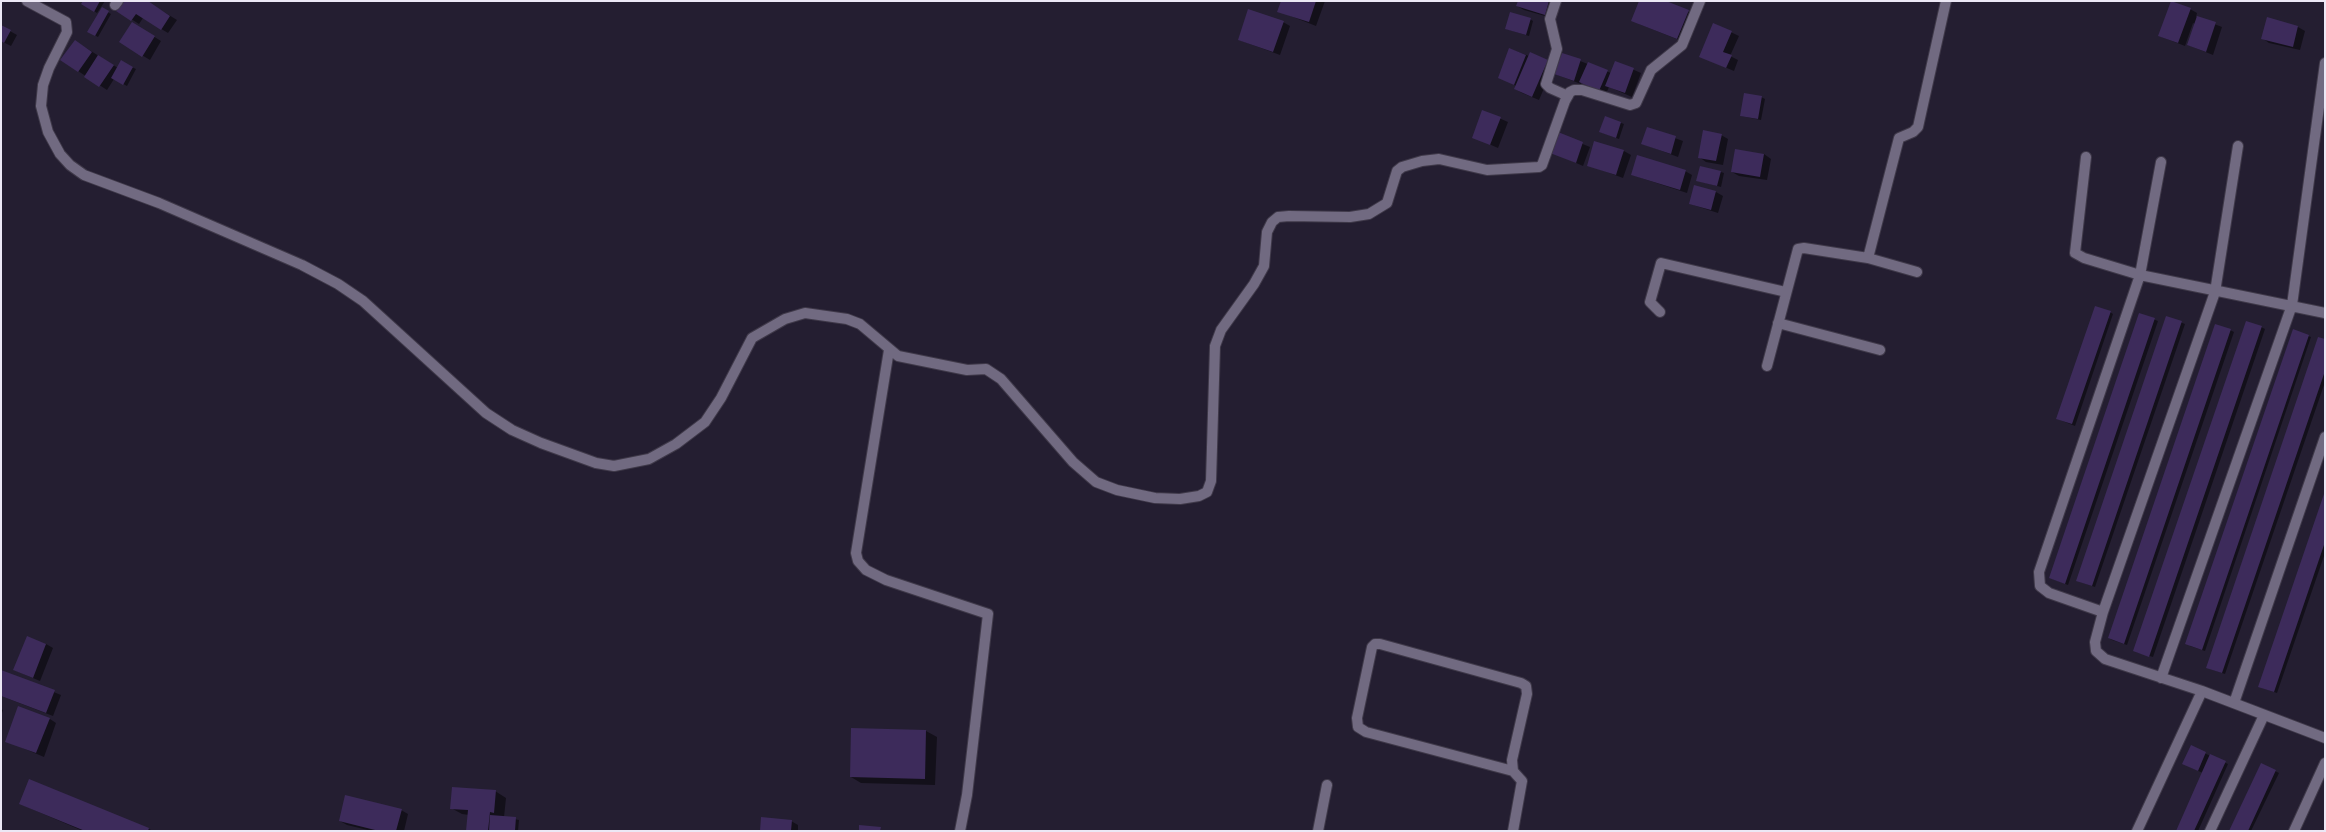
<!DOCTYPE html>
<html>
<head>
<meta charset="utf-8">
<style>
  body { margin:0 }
  #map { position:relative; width:2326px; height:832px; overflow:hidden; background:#241e31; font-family:"PT Serif",serif }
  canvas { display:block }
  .frame { position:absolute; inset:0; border:2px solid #ece8f5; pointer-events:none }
</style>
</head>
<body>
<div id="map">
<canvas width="2326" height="832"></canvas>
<div class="frame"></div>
</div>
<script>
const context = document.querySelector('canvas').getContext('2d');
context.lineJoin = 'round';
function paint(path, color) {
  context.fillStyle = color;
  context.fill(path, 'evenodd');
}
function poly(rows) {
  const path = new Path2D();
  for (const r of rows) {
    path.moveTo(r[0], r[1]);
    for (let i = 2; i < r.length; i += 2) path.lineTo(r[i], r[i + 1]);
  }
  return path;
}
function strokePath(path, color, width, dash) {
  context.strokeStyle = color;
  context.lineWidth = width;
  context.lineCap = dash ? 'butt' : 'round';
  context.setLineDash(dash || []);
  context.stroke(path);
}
paint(poly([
  [84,1,105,1,97,13,83,4],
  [123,1,146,1,177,20,168,33,143,18,139,24,117,10],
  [1282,1,1325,1,1316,26,1278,11],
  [1519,1,1557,1,1552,18,1524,10,1517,6],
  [1640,1,1663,1,1695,15,1684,42,1639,24],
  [102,9,111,14,98,37,89,32],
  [2190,9,2197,13,2196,17,2222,27,2213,55,2188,45,2195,24,2193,23,2185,46,2159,36],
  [1530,19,1533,21,1529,36,1506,29],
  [2268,19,2298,27,2305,31,2300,50,2269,43,2262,38],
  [1283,22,1290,26,1280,55,1239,40],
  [132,23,161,41,150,60,120,42],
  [1714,24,1739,36,1730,56,1738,60,1734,71,1701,57],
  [1,26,17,35,11,46,1,41],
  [75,41,118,68,121,62,136,69,127,86,114,79,107,90,78,71],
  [1510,49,1554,65,1539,100,1522,93,1515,89,1516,86,1499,77],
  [1562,54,1611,73,1616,62,1641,73,1632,97,1609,87,1606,94,1581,82,1581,84,1555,74],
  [1761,97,1765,99,1761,120,1741,116],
  [1483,111,1508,122,1498,148,1473,137],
  [1605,117,1624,124,1619,139,1600,132],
  [1647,128,1683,141,1678,157,1643,144],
  [1558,134,1590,147,1583,166,1551,152],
  [1721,135,1728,139,1723,165,1706,162,1699,157],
  [1624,151,1631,155,1623,178,1588,165],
  [1764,154,1771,159,1767,180,1739,176,1732,172],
  [1685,171,1692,175,1687,193,1632,175],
  [1721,172,1724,173,1721,187,1698,181],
  [1716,192,1723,196,1718,213,1690,204],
  [2110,312,2113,314,2075,426,2060,420,2057,419],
  [2140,314,2158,321,2068,585,2050,578],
  [2167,317,2185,324,2095,587,2080,582],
  [2261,327,2265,329,2153,657,2136,652],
  [2230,330,2234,332,2127,645,2112,640,2109,638],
  [2308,336,2311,337,2205,651,2190,646],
  [2325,340,2325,382,2225,674,2210,669],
  [2325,493,2325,553,2277,693,2262,688],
  [46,644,53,648,40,681,14,670],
  [1,671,61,695,53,716,1,696],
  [1,709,3,710,1,716],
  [50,719,56,723,44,757,6,741],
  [852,729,926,731,937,737,935,785,861,783,851,777],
  [2191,747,2228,764,2198,831,2177,831,2203,773,2187,766],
  [2261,764,2279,773,2251,831,2230,831],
  [495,791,506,798,504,817,519,820,518,831,467,831,469,815,462,814,451,808],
  [20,804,149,829,153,831,83,831],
  [401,810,408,814,404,831,372,831,347,825,340,821],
  [791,821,798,825,798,831,761,831]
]), '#0007');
paint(poly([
  [83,1,100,1,94,12,81,4],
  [122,1,148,1,170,16,161,30,136,14,131,21,116,11],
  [1281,1,1316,1,1309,22,1277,12],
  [1518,1,1549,1,1545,15,1516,6],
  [1639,1,1666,1,1689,10,1677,39,1631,21],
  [2171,1,2191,8,2178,43,2158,36],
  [102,7,109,11,95,36,87,32],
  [1248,9,1284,21,1273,52,1238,40],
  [1510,12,1531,18,1526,35,1505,29],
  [2197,16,2216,22,2206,52,2187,45],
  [2267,17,2298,26,2293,47,2261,39],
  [132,22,155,36,142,57,119,42],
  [1713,23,1732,31,1723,52,1732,55,1726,68,1699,57],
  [1,25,11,30,4,43,1,41],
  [75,40,92,52,78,72,60,60],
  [1509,48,1526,55,1514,85,1498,78],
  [1530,52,1548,60,1532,97,1514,89],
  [1562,53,1581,59,1574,81,1554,74],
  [98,55,114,65,99,87,84,77],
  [121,60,133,67,123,85,111,78],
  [1615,61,1634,68,1625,93,1605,86],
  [1588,62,1608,70,1599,91,1579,82],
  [1744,93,1762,96,1758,119,1740,116],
  [1482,110,1501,117,1490,145,1472,138],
  [1605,116,1621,122,1616,138,1599,132],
  [1647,127,1676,136,1671,154,1641,144],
  [1703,130,1722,134,1716,161,1698,158],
  [1558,132,1583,142,1576,163,1550,153],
  [1594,141,1624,150,1616,175,1587,166],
  [1735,149,1764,154,1760,177,1731,172],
  [1637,155,1686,170,1680,190,1631,175],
  [1700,166,1721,171,1717,186,1696,181],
  [1694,185,1716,191,1711,210,1689,204],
  [2095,306,2111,311,2072,424,2056,419],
  [2139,313,2155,318,2065,584,2049,578],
  [2166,316,2182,321,2092,586,2076,581],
  [2246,321,2262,326,2149,657,2133,651],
  [2215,324,2231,329,2124,644,2108,638],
  [2293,329,2309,335,2202,650,2185,644],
  [2318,337,2325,339,2325,371,2222,673,2206,668],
  [2325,491,2325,542,2274,692,2258,687],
  [27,636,46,644,33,678,13,670],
  [1,670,55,690,46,713,1,696],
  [18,706,50,718,36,753,5,742],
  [851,728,926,730,925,779,850,777],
  [2191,745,2206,752,2198,771,2182,764],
  [2210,754,2226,761,2194,831,2176,831],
  [2261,763,2276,770,2248,831,2229,831],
  [29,779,149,828,148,831,85,831,19,804],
  [452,787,496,790,494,813,490,812,488,831,466,831,468,810,450,809],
  [345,795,402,809,396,831,379,831,339,821],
  [490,815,516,817,515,831,489,831],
  [761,817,792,820,791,831,760,831],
  [859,825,881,827,880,831,859,831]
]), '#3d2b5b');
const minor = poly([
  [27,1,66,22,67,32,49,68,43,85,41,106,48,132,60,154,70,165,84,175,159,203,302,265,338,284,363,301,486,413,512,430,541,443,596,463,614,466,649,459,676,444,705,422,721,398,752,338,785,319,805,313,847,319,860,324,898,356,967,370,986,369,1001,379,1073,462,1096,482,1117,490,1155,498,1180,499,1199,496,1207,492,1211,481,1215,346,1221,330,1254,284,1264,266,1267,232,1272,222,1278,217,1289,216,1350,217,1369,214,1387,203,1397,171,1402,167,1422,161,1439,159,1487,170,1539,167,1542,165,1565,101,1570,92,1574,90,1582,90,1630,105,1636,103,1651,70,1682,45,1700,1],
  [1556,1,1550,19,1557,49,1546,84,1550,88,1568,96],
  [115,5,118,1],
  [2238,146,2215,292,2103,612,2095,642,2096,651,2105,659,2202,691,2325,738],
  [2086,157,2075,253,2084,258,2140,275,2325,313],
  [1868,258,1917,272],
  [1660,312,1650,302,1661,263,1786,292],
  [1778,323,1880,350],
  [889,350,856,553,858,561,866,570,886,580,988,614,967,795,960,831],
  [1767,366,1798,249,1804,248,1868,258,1899,138,1913,132,1918,127,1946,1],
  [2103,612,2049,593,2040,586,2039,572,2140,275,2161,162],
  [2161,678,2292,305,2325,63],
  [2234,703,2325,437],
  [1513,771,1366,732,1358,727,1357,718,1372,647,1375,644,1380,644,1521,683,1526,686,1527,694,1512,760,1513,771,1522,781,1513,831],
  [1318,831,1327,785],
  [2137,831,2202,691],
  [2210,831,2264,715],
  [2294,831,2325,763]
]);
strokePath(minor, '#3f3949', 12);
strokePath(minor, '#716a81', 10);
</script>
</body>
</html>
